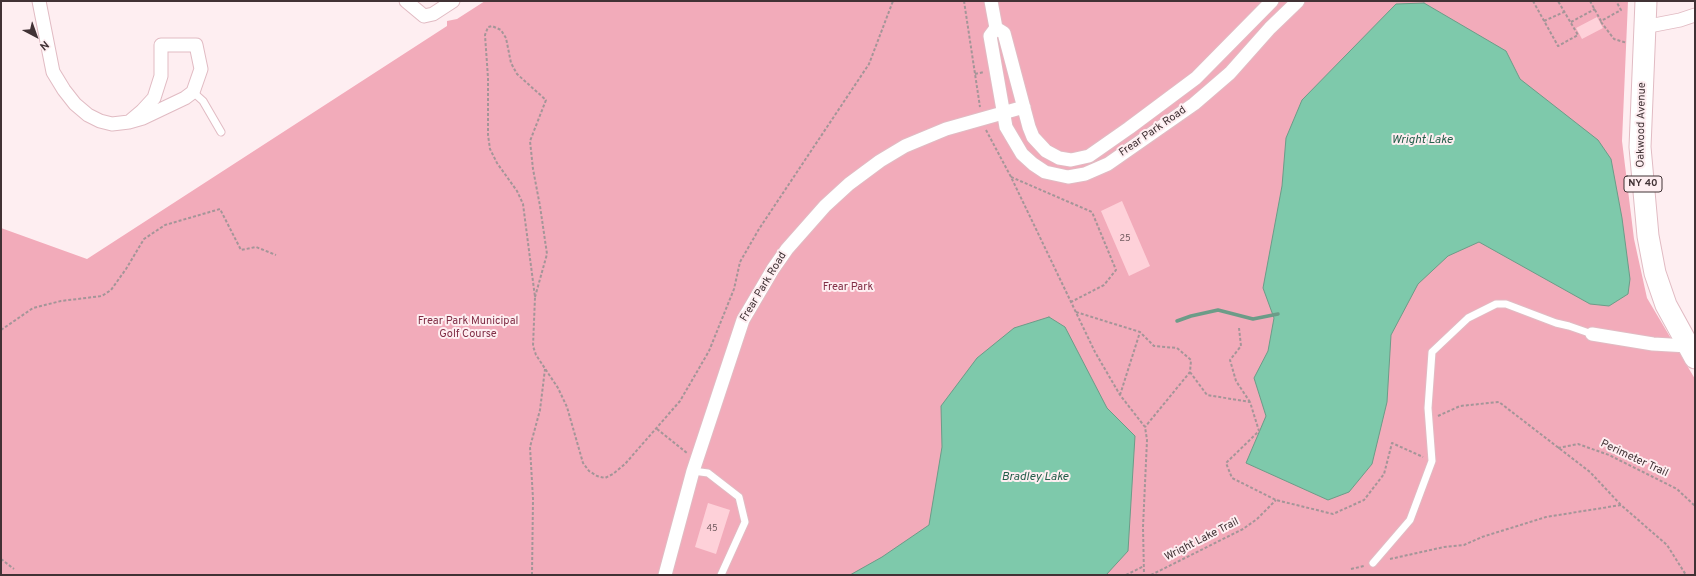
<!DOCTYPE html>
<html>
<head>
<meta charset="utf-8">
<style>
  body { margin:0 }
  #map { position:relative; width:1696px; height:576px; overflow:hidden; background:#feeef1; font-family:Overpass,sans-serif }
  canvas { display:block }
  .frame { position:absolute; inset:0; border:2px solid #413235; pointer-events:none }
  .north { position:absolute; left:16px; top:16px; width:40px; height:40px; -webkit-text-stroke:3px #feeef1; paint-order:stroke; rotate:139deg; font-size:11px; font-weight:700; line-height:16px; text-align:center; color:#413235 }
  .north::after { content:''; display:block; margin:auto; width:14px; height:18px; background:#413235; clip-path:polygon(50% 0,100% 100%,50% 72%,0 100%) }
</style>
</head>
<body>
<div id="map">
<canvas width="1696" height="576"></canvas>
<div class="frame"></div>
<div class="north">N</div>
</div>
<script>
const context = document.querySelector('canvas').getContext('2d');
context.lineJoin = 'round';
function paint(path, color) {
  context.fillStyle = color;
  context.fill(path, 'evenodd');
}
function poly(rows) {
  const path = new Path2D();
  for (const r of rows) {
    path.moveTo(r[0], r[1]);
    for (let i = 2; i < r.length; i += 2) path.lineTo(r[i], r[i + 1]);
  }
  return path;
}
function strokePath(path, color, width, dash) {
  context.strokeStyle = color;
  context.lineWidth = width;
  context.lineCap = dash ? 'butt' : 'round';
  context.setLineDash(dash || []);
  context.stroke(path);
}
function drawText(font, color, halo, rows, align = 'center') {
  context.font = font + ' Overpass,sans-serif';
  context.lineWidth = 4;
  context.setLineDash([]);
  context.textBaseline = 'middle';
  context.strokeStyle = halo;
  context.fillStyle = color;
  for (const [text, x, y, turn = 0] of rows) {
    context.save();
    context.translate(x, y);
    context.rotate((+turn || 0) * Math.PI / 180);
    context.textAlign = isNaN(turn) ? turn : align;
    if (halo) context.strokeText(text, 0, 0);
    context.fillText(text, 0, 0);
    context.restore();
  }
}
paint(poly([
  [485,1,1628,1,1622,141,1634,239,1647,298,1695,379,1695,575,1,575,1,228,87,259,447,26,447,21,457,19]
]), '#f2abba');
const water = poly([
  [1424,3,1506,51,1520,79,1598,140,1611,159,1622,218,1630,279,1628,294,1609,306,1590,304,1479,242,1448,256,1418,284,1391,335,1387,402,1372,464,1349,492,1328,500,1246,463,1266,416,1254,378,1268,351,1274,318,1263,288,1282,186,1286,138,1302,100,1396,4,1424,3],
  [1049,317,1065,327,1107,408,1135,436,1128,551,1106,575,850,575,882,557,929,525,942,447,941,406,977,358,1014,328,1049,317]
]);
paint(water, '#7ec9ab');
strokePath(water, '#6c9c88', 1);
strokePath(poly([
  [1177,321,1191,316,1218,310,1253,319,1278,314]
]), '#6c9c88', 3.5);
paint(poly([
  [1597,17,1603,28,1582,39,1576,28],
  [1122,201,1150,266,1129,276,1101,211],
  [708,503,730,510,716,554,695,547]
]), '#fed1d9');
const service = poly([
  [193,92,203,101,221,132],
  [693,471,708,473,739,497,745,522,721,575],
  [1373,563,1410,520,1432,461,1428,408,1432,352,1468,318,1496,304,1506,304,1556,323,1569,326,1592,334]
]);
const minor = poly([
  [39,1,53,72,64,90,75,104,88,115,100,121,112,124,129,122,143,118,185,98,193,92,201,69,196,45,161,45,161,76,154,98,142,111,129,122],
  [406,1,424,16,433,14,453,1],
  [991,1,996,28,990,36,1006,127,1022,154,1033,164,1045,172,1068,177,1085,174,1108,164,1194,104,1230,73,1270,28,1298,1],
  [1644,27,1680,20,1695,15],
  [996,28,1004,33,1029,127,1033,137,1046,151,1059,158,1071,160,1089,156,1129,128,1196,78,1272,1],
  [1592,334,1653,344,1688,346],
  [665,575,693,471,743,320,773,269,787,249,825,206,849,184,880,161,905,146,946,129,1024,107]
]);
const primary = poly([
  [1646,1,1640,147,1648,236,1655,273,1666,305,1695,358]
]);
strokePath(service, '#e1bbc3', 9);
strokePath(minor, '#e1bbc3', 15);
strokePath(primary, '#e1bbc3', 23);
strokePath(poly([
  [964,1,980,107],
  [1533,1,1558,46,1578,35,1558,1],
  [1590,1,1601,21,1621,10,1616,1],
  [1544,21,1564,12],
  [1571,22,1595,9],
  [1601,22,1614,39,1627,43],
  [975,74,984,72],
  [986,130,1011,177,1095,352,1120,395,1145,427,1147,440,1143,527,1144,575],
  [1011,177,1092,212,1116,270,1104,285,1071,302],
  [535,297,547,254,540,206,533,169,530,141,546,100,517,74,511,63,506,38,501,30,492,26,488,27,485,35,488,78,488,135,490,149,497,163,517,191,523,204,535,297,533,346,536,355,558,388,567,407,583,463,589,471,597,476,605,478,613,474,625,464,680,401,709,351,734,289,740,262,759,229,869,64,893,1],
  [1076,312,1140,332,1154,346,1177,348,1191,360,1190,372,1145,427],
  [1239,328,1241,346,1230,360,1236,381,1250,402],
  [1,330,33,308,61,301,102,296,111,290,126,269,144,239,165,225,220,209,241,250,256,247,276,255],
  [1190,372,1207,395,1250,402,1259,431,1226,463,1232,478,1276,500,1333,514,1364,500,1384,474,1392,443,1423,457],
  [1120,395,1140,332],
  [1438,416,1460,406,1499,402,1590,472,1621,505],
  [657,429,687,453],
  [1558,448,1578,444,1609,455,1677,489,1695,506],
  [1,559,14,569],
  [1390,559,1444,547,1464,545,1482,537,1546,517,1621,505,1667,545,1686,575],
  [1351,569,1364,566],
  [532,575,533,499,530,447,540,410,545,369],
  [1126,575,1144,566],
  [1151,575,1243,529,1257,519,1276,500]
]), '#a49598', 2, [3, 2]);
strokePath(service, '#fff', 7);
strokePath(minor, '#fff', 13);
strokePath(primary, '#fff', 21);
drawText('9px', '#705a5e', null, [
  ["25",1125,239],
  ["45",712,529]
]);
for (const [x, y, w] of [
  [1643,184,38]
]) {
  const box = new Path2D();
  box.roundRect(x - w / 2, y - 8, w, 16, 3);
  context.fillStyle = '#feeef1';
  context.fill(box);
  strokePath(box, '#413235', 1);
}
drawText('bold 10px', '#413235', null, [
  ["NY 40",1643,184]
]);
drawText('11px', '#413235', '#feeef1', [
  ["Oakwood Avenue",1642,125,-89],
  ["Frear Park Road",1153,132,-35],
  ["Frear Park Road",764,287,-59],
  ["Perimeter Trail",1634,459,25],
  ["Wright Lake Trail",1202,540,-27]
]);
drawText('11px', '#812e46', '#feeef1', [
  ["Frear Park",848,288],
  ["Frear Park Municipal",468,322],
  ["Golf Course",468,335]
]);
drawText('italic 12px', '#265f4b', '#feeef1', [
  ["Wright Lake",1422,141],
  ["Bradley Lake",1035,478]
]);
</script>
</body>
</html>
